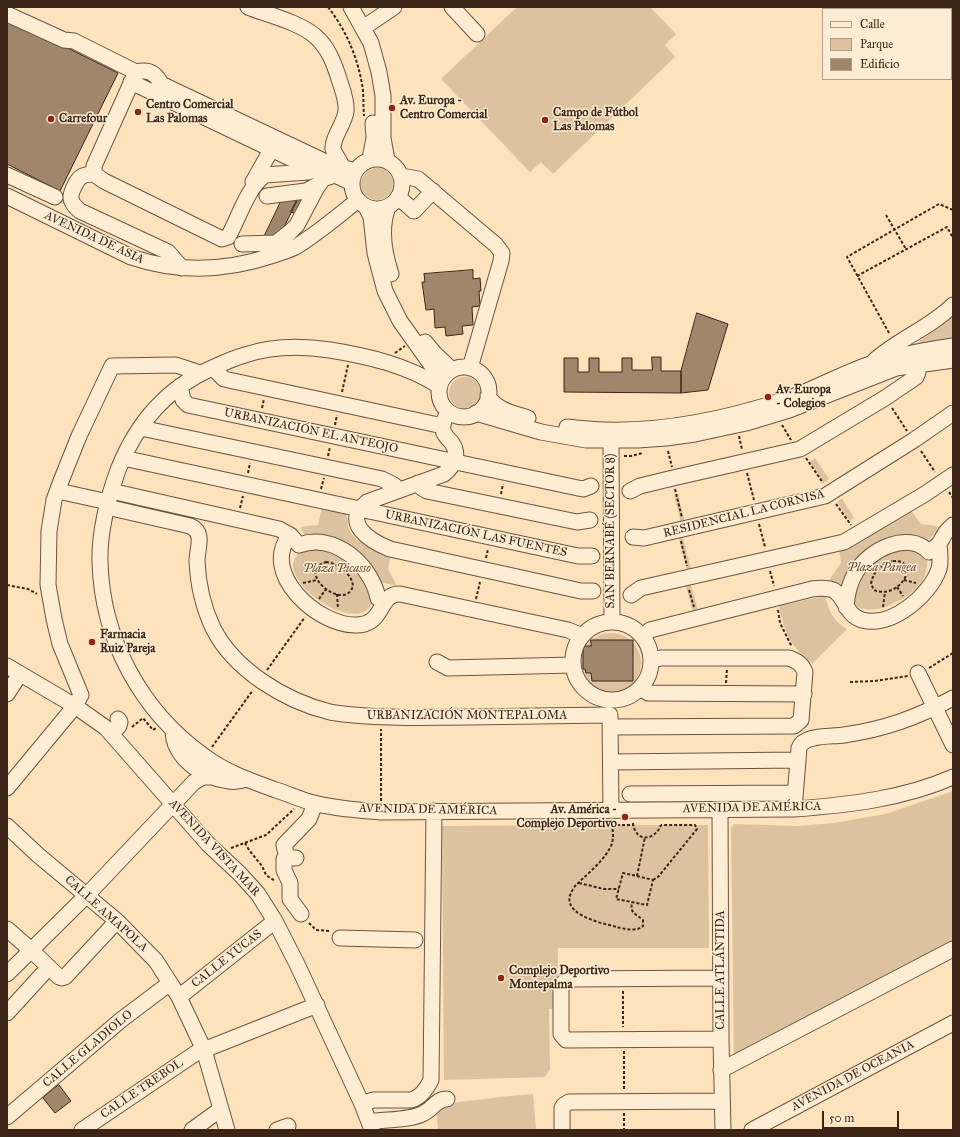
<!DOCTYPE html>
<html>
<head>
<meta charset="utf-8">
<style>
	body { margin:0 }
	#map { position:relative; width:960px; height:1137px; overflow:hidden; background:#fde2bb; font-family:"IM FELL Great Primer",serif }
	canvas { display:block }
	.frame { position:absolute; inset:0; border:8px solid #3c2517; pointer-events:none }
	.legend { position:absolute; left:822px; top:8px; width:130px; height:72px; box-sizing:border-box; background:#feecd3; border:1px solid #b09c88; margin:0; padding:5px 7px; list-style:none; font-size:12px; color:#3c2517 }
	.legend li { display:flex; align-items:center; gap:8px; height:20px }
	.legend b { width:20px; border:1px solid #b09c88 }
	.scale { position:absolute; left:822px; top:1111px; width:77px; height:18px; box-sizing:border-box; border:2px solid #3c2517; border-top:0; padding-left:5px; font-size:12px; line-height:14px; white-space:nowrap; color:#3c2517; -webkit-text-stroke:3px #feecd3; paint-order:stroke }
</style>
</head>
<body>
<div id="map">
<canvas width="960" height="1137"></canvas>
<div class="frame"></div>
<ul class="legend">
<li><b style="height:5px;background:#feecd3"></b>Calle</li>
<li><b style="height:11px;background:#dcc29f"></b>Parque</li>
<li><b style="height:11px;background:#a0876c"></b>Edificio</li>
</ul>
<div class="scale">50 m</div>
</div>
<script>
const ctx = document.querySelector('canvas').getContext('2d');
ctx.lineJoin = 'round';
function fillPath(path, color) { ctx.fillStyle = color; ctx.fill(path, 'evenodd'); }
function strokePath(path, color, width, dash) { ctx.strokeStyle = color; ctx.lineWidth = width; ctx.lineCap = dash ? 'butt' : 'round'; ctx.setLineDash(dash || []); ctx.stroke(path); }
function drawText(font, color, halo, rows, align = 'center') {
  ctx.font = font + ' "IM FELL Great Primer",serif'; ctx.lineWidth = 3; ctx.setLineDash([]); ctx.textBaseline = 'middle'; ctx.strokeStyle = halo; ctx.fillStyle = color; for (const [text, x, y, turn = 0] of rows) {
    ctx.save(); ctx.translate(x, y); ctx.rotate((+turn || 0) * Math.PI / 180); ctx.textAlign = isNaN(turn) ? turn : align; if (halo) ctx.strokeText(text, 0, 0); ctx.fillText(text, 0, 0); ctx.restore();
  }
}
fillPath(new Path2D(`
	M517 7H650L676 34 665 45 675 57 553 174 541 162 530 172 441 79Z
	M361 184a16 16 0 1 1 32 0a16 16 0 1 1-32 0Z
	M953 316V342L910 348Z
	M449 393a16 16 0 1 1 32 0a16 16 0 1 1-32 0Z
	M815 458 829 479 824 483 810 462Z
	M678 494 685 523H681L674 495Z
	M842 498 854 518 850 521 837 502Z
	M322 507 346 513C348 518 347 524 349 529 353 542 378 552 390 558L388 569 397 586 376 581C376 587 376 594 374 599 363 637 295 593 293 567 293 559 297 556 300 550 302 546 303 542 305 538L301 527 318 525Z
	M910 509 921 524 936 526 943 530 931 537 928 540C925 554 931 564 923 579 914 595 882 614 863 609 855 607 851 599 844 594 839 589 832 585 830 579L841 563 839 549Z
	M682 535 691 569 687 570 678 536Z
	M690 582 698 611 693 612 685 583Z
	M825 596C829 611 833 621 847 629L812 664C791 647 784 632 779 606Z
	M581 663a30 30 0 1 1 60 0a30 30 0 1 1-60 0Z
	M953 791V941L734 1057 731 828 734 824 797 826 834 823 886 814Z
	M558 825H708L709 948H558V1009H549L550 1069 545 1077 444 1080 442 826Z
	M533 1094 536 1130H438L436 1105 500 1097Z`), '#dcc29f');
const building = new Path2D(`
	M7 18 118 73 60 191 7 164Z
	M288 187 301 193 277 241 265 235Z
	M299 196 305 199 296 214 291 212Z
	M473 270V279L480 278 481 291H479L480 306 472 307 473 325 462 326 463 334 446 336 445 327 435 328 434 309 426 310 422 282H425L424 274Z
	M697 313 728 324 708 390 681 393V371Z
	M652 357H661V371H681V393L564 392V358H578V372H589V358H599V372H622V358H632V370H652Z
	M591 640H633V681H592L591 673H586L585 669H583V646H591Z
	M59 1085 71 1101 55 1113 43 1098Z`);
fillPath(building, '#a0876c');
strokePath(building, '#3c2517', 1);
const minor = new Path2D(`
	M248 7C268 15 299 22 315 36 328 47 334 63 339 79 342 89 347 100 346 111 345 123 332 138 333 149 334 153 341 163 343 168
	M351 7 371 43 379 72 383 96V138L387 160
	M452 7 477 34
	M7 14 64 40 74 41 136 72
	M363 28 394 7
	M131 82 315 170
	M352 184a25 25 0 1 1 50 0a25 25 0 1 1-50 0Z
	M370 159 374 138 373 123
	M94 174V166L136 72C148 69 156 73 161 84L330 164 355 171
	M7 175 55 197
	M401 176 418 179 496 245 502 253 501 261 470 368
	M253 182 271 150
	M7 196 131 257C178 273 227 271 274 255 282 252 290 250 297 246 318 233 338 216 358 200
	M267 196 306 191 319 184
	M398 197 414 211 433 191
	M366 207 371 217 375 253 385 291 400 321 442 380
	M388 207C380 228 384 253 391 274
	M242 244 276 243 290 232 297 225 316 189 323 179 335 175
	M182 268 168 252 80 211C69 202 69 196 75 185 77 181 78 179 81 177 85 174 90 174 94 174L104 181 222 239 228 237C239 218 247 188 265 175L308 172 315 170 335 175 352 183
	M425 342 435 354 452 370
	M874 361C898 339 930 328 953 305
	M439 392a25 25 0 1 1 50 0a25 25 0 1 1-50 0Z
	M213 368 224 379 443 426
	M180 386 183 400 188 405 578 488 583 489 591 486
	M439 386C407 365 367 356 330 350 303 346 272 346 245 355 234 358 223 363 212 368 167 388 136 424 118 470 108 497 99 533 100 562 102 639 141 711 204 756 225 772 251 781 276 790 289 794 301 800 314 803 336 809 359 810 381 812L794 809C848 805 903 799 953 777
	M488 396C496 410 513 413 528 418
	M449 412C445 417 442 423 443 430 444 436 449 439 452 443 460 455 454 466 444 474L367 502C341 523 370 541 390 549L581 591H593
	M476 413 541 432 586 440H638L666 438 695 434 746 423 789 410 896 368 953 360
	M567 427C640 437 714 423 784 400 813 390 841 374 870 364 897 355 926 350 953 346
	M141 428 382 479 394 485 398 490
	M611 441 612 621
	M123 458 578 556H592
	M418 483 422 488 427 491 577 522 590 520
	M58 491 108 502
	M111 491 279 529 290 535 299 545C334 532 371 564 378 598L385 601
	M630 491 640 486 673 478 800 449 885 398 916 377 918 372V364
	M107 507 190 526C195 528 198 531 199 537 200 545 197 553 197 561 198 584 203 607 213 628 234 670 285 701 330 712 338 714 346 714 354 715 392 719 430 717 468 717 516 716 563 716 610 715
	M290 535C259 573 318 626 356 625 385 625 378 593 400 594L568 630 582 636
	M633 537 644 538 825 496 914 440 953 413
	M631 595 641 588 844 542 925 494 953 475
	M846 607C847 594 849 583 856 572 869 550 908 530 929 552L939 544 946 532 953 525
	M573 661a39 39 0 1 1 78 0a39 39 0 1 1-78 0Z
	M643 636 650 630 812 589C818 588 824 588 830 589 845 592 844 615 862 620 892 628 930 595 939 569 941 561 940 553 939 544
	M437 662 448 668 573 665
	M7 666 75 706 106 728 208 844 240 874 258 894 275 921 297 964 362 1104 372 1130
	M918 673 953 745
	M641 688 648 693 804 694
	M7 694 20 674
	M610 717 611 811
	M610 727 794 726 801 720 805 672C802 664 797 661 789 658H661L652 660
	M173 730C173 758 203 778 229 781 235 782 241 781 247 779
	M111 734 119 726 120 722 118 719
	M611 762 798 760
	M7 788 75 706 81 695 60 644 54 619 48 585 49 531 54 500 61 481 79 436 112 366 176 365 200 373
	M630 794 795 793
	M720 809 721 1039 723 1130
	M794 809 799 748C804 734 831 737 844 735 885 729 916 718 953 698
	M7 826 38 855 117 921 156 961 179 997 204 1050 227 1130
	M286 855 284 859V870L290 883V899L301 914
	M296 858H290L286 854 284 845 309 819 315 804
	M7 929 31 950 59 977 62 978 65 977 117 921
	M340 938 415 940
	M7 974 87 895 194 782 203 777H211
	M179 997 275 921
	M7 1013 49 967
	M721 1039 566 1040 561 1034V989L564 982 570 979 721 978
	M721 1070 953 949
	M362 1104 373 1100H411C420 1098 427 1088 431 1080L434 811
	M7 1117 121 1020 170 983
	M369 1122C385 1119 410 1121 424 1113 434 1108 436 1099 447 1099
	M82 1130 196 1053 317 1005
	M192 1130 221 1109
	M277 1130 288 1126
	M562 1130V1108L564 1105 569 1102 721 1101
	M752 1130 953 1023`);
strokePath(minor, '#6c5440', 17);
strokePath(new Path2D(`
	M328 7C346 30 357 56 362 84 364 94 363 105 364 116
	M886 215 906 249
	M857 276 947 227 953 238
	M889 333 847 257 939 204 953 210
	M395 353 405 346
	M342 392 348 365
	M262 408 264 399
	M892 408 907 431
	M335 425 337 415
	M782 425 791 440
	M739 436 742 450
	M668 451 672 467
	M921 451 935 472
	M328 456 330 447
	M624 456H631L643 453
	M806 458 823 483
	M248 473 250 463
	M747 473 754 500
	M321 489 324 478
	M675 489 682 518
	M949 492 953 498
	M501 494 503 484
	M836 504 851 525
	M240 508 243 496
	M759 524 765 547
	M681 541 687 566
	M486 558 488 549
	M893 561C923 560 899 601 874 590L871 584C873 571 881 565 893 561Z
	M326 562C338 563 352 574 353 586 345 613 294 572 326 562Z
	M770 571 774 586
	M904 580 916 583
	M303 583 317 580
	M7 585 28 589 37 594
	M897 587 903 596
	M689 590 694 607
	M337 594 338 609
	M319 599 326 589
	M476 599 480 582
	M883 607 885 592
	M778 610 780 623 792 647
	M929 668 953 653
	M267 670 305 617
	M850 682 875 681 908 676
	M726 683 727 669
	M132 727 143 718 153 730 156 728
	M212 747 253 690
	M381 801V729
	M593 823V825H612C613 832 614 839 611 846 604 860 591 871 580 881 578 884 575 885 574 888 555 913 600 923 617 927 624 929 637 932 643 926V920C635 913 630 914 632 902
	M633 823C635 842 654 842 661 825
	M612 825H633
	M245 843 249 850 262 866 266 875 275 881
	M231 848 266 835 294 809
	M637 876 653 880 647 905 616 899 623 873 637 876 645 837
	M653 880 658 877 697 829 695 825H661
	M579 883 604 889H619
	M309 923 316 930 330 931
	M623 991V1027
	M624 1051V1091
	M624 1113V1130`), '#3c2517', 2, [3, 2]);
strokePath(minor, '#feecd3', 15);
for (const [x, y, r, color] of [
	[392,108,4,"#8f2418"],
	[138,112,4,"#8f2418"],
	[51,119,4,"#8f2418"],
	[545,120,4,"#8f2418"],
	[768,397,4,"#8f2418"],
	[92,642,4,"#8f2418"],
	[625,817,4,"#8f2418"],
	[501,978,4,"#8f2418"]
]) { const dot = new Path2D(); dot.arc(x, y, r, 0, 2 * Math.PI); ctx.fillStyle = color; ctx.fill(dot); strokePath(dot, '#feecd3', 1.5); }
drawText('bold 12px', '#3c2517', '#feecd3', [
	["Av. Europa -",400,101],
	["Centro Comercial",400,115],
	["Centro Comercial",146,105],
	["Las Palomas",146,119],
	["Campo de Fútbol",553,113],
	["Las Palomas",553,127],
	["Carrefour",59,119],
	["Av. Europa",776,390],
	["- Colegios",776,404],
	["Farmacia",100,635],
	["Ruiz Pareja",100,649],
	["Av. América -",617,810,"right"],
	["Complejo Deportivo",617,824,"right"],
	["Complejo Deportivo",509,971],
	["Montepalma",509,985]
], 'left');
drawText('12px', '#3c2517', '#feecd3', [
	["AVENIDA DE ASIA",94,238,25],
	["URBANIZACIÓN EL ANTEOJO",311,431,12],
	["RESIDENCIAL LA CORNISA",744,514,-14],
	["SAN BERNABÉ (SECTOR 8)",611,531,-90],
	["URBANIZACIÓN LAS FUENTES",476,534,12],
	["URBANIZACIÓN MONTEPALOMA",467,716],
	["AVENIDA DE AMÉRICA",752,808,-1],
	["AVENIDA DE AMÉRICA",428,810,1],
	["AVENIDA VISTA MAR",214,848,47],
	["CALLE AMAPOLA",106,914,42],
	["CALLE YUCAS",227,959,-38],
	["CALLE ATLÁNTIDA",721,970,-90],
	["CALLE GLADIOLO",88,1049,-40],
	["AVENIDA DE OCEANIA",853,1076,-28],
	["CALLE TREBOL",142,1089,-34]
]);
drawText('italic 12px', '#644c39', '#feecd3', [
	["Plaza Pangea",882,568],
	["Plaza Picasso",337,569]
]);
</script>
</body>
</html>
